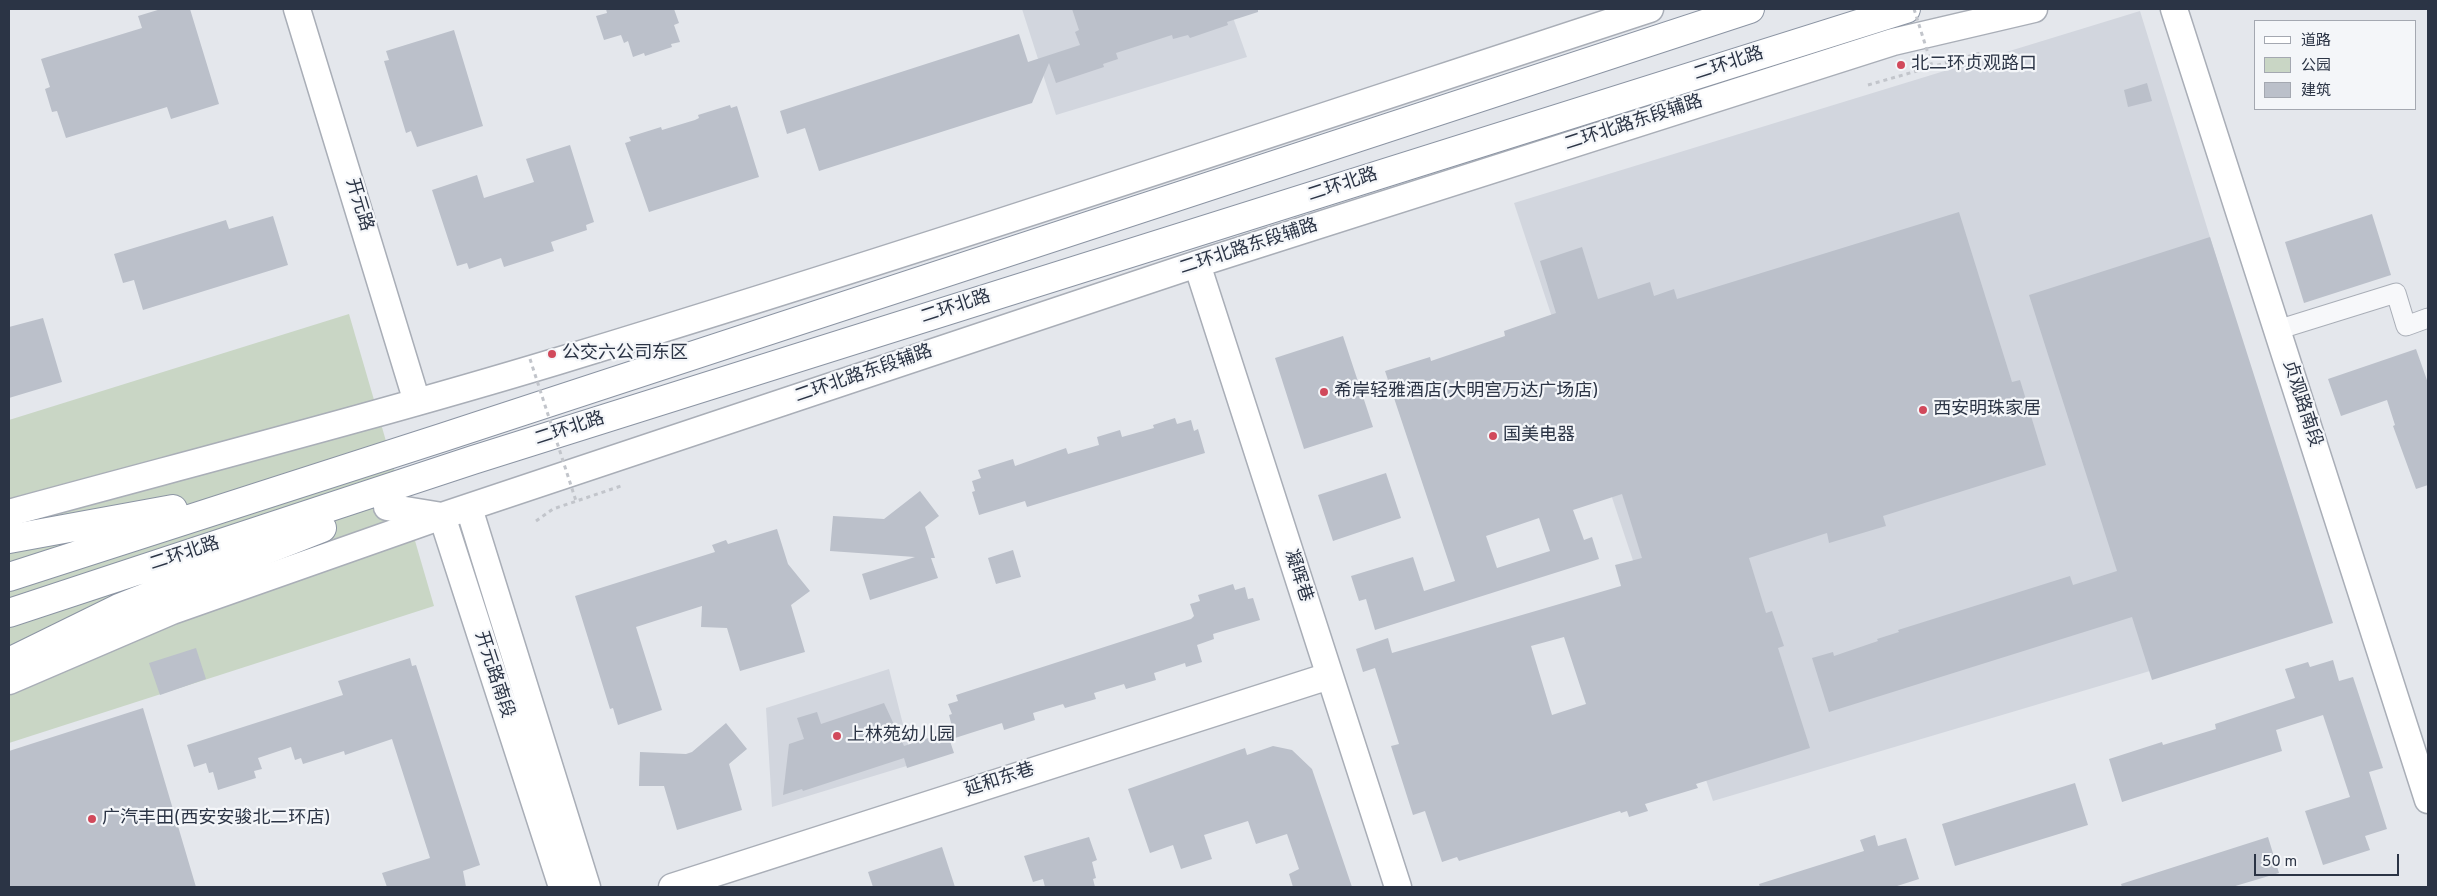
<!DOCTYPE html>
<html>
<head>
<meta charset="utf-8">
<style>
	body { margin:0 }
	#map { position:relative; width:2437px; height:896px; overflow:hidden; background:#e4e7ec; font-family:Overpass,"Noto Sans SC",sans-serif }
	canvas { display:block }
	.frame { position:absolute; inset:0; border:10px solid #2b3445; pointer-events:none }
	.legend { position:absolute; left:2254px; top:20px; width:162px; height:90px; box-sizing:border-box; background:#f4f6f9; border:1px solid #a4a8b1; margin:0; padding:6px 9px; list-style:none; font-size:15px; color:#2b3445 }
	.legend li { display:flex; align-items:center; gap:10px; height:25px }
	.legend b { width:25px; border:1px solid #a4a8b1 }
	.scale { position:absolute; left:2254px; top:854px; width:145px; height:22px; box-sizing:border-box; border:2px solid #2b3445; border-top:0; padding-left:6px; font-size:15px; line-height:18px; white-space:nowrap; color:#2b3445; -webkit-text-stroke:4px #f4f6f9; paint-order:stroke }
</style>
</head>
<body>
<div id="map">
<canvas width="2437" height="896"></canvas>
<div class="frame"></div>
<ul class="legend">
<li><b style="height:6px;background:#fff"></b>道路</li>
<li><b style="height:14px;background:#c9d6c5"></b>公园</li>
<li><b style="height:14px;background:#bbc0ca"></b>建筑</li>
</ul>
<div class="scale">50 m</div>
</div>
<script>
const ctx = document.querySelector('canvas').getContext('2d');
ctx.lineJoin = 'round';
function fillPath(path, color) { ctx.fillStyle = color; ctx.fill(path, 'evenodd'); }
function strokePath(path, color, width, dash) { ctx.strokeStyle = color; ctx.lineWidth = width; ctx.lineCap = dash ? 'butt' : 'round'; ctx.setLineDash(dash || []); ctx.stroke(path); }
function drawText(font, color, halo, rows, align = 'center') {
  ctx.font = font + ' Overpass,"Noto Sans SC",sans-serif'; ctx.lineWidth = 4.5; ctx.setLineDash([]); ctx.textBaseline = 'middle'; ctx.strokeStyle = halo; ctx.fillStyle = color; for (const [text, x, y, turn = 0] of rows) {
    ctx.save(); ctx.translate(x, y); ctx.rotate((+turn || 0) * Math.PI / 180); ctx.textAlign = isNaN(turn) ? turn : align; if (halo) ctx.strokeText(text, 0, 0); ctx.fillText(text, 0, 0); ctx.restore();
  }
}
fillPath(new Path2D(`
	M1022 9H1230L1247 57 1056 115Z
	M2140 11 2328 618 1713 801 1514 203Z
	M889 669 913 764 772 807 766 708Z`), '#d2d6de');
fillPath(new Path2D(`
	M349 314 434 606 9 743V420Z`), '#c9d6c5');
fillPath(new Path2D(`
	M161 9H190L219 104 171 119 167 107 66 138 57 111 52 112 45 89 50 87 41 59 142 28 138 16Z
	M606 9H674L679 23 674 25 680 42 671 44 672 47 645 56 644 53 633 57 628 41 624 43 621 35 604 40 596 16 607 13Z
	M1072 9H1258V12L1227 22 1228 25 1190 38 1188 35 1173 39 1172 35 1116 53 1118 59 1103 64 1104 67 1056 83 1049 63 1032 103 819 171 805 128 787 134 780 111 1019 34 1028 62 1080 45 1075 32 1079 30Z
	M454 30 483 126 417 147 411 131 406 133 398 107 384 61 389 60 386 51Z
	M2147 83 2152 101 2128 107 2124 90Z
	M730 105 731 108 737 106 759 177 649 212 625 143 631 141 629 137 661 127 662 130 695 120 699 118 698 115Z
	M570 145 594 222 586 225 587 230 551 242 554 251 504 267 501 258 469 269 467 263 457 266 432 190 477 175 484 198 534 182 526 159Z
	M1959 212 2012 382 2020 380 2046 465 1883 516 1886 526 1829 543 1827 533 1749 558 1766 613 1772 611 1784 646 1778 648 1810 748 1696 784 1698 788 1645 804 1648 811 1629 817 1627 811 1621 813 1620 811 1459 861 1457 857 1442 862 1425 811 1413 815 1391 746 1399 744 1375 668 1363 672 1356 649 1388 638 1392 653 1621 586 1615 565 1642 558 1622 494 1573 510 1584 540 1592 537 1599 559 1375 630 1366 599 1359 601 1351 576 1413 557 1424 591 1455 581 1385 371 1430 357 1431 361 1505 336 1504 331 1556 313 1540 261 1582 247 1598 299 1650 282 1654 296 1674 289 1677 299ZM1539 518 1550 551 1497 568 1486 536ZM1564 637 1586 704 1552 715 1531 646Z
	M2372 214 2391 275 2304 303 2285 242Z
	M273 216 288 265 143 310 134 280 123 283 114 254 226 220 229 229Z
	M2210 237 2333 623 2152 680 2132 617 1829 712 1812 658 1833 652 1834 656 1878 641 1877 639 1899 632 1898 630 2070 576 2073 585 2117 571 2029 295Z
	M43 318 62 382 9 398V327Z
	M1343 336 1373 427 1304 449 1275 358Z
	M2416 349 2428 383V485L2416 489 2393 426 2395 425 2387 400 2341 416 2328 379Z
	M1175 418 1177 424 1191 420 1194 431 1198 429 1205 453 1027 507 1025 501 979 515 972 492 975 491 972 481 981 478 978 470 1013 459 1015 466 1066 448 1068 454 1099 445 1097 437 1120 430 1122 437 1154 428 1153 425Z
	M1386 473 1401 518 1333 541 1318 495Z
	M920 491 939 516 925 527 935 558H931L938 578 870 600 862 574 915 557 830 551 833 516 884 519Z
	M777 529 788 564 810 591 791 605 805 652 740 671 727 628 701 627 702 606 636 627 662 710 618 725 613 708 610 709 575 596 715 552 712 545 726 540 728 544Z
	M1013 550 1021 577 996 584 988 558Z
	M1233 584 1235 590 1245 587 1248 599 1253 598 1260 620 1213 634 1214 639 1197 645 1202 662 1186 667 1185 663 1154 673 1156 680 1126 689 1124 684 1094 693 1096 699 1065 708 1063 704 1033 713 1035 720 1004 730 1002 723 955 738 949 715 952 714 948 704 958 701 956 695 1191 619 1194 616 1190 604 1200 601 1198 595Z
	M196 648 206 679 160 695 149 663Z
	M410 658 412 666 416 665 480 865 463 871 466 887H387L382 873 430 858 392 739 345 755 344 751 303 764 301 758 295 760 291 747 258 758 262 769 254 771 256 778 218 790 213 772 209 773 206 763 194 767 187 745 343 695 338 681Z
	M2333 660 2339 681 2353 677 2383 768 2369 772 2387 829 2365 836 2370 850 2323 865 2305 811 2350 797 2323 715 2276 730 2282 751 2122 802 2109 759 2162 742 2163 745 2216 729 2215 724 2295 698 2285 669 2308 662 2310 667Z
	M884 703 904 746 947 732 954 753 907 768 904 758 803 791 802 789 783 795 789 744 804 739 797 718 817 712 821 724Z
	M143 708 196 887H9V751Z
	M726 723 747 749 729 764 742 810 677 830 664 786H639L640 752 686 754 692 752Z
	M1273 746 1292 750 1312 769 1352 887H1293L1289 874 1299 869 1287 834 1256 844 1248 821 1204 835 1212 859 1181 869 1173 845 1150 853 1128 789 1245 748 1247 755Z
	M2075 783 2088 825 1955 866 1942 824Z
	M1875 835 1878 846 1906 838 1919 879 1894 887H1760L1759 884 1864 851 1860 840Z
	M1089 837 1097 860 1092 862 1096 878 1093 879 1095 887H1045L1043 879 1033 882 1024 856Z
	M2268 837 2279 873 2232 887H2122L2121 884Z
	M942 847 955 887H873L868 872Z`), '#bbc0ca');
const street = new Path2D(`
	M2277 330 2396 293 2406 326 2428 318`);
const secondary = new Path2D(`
	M297 9 417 402
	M2174 9 2428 800
	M1197 264 1398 887
	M387 507 442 516 562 887
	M469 508 587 887
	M9 513C192 463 376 416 558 361 924 250 1287 128 1650 9
	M9 681 172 611 442 516 1197 264 1893 42 2034 9
	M672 887 1329 676`);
const highway = new Path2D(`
	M9 539 173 509
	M9 577 441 438 1750 9
	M9 613 473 460 1906 9
	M9 662 119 608 322 528`);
strokePath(street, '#a9aeb7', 21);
strokePath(secondary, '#a9aeb7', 29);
strokePath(highway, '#8b94a3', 30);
strokePath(new Path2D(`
	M1868 85 1980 53
	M536 521 553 509 624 485`), '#c2c5cb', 3, [4, 4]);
strokePath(street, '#f7f8fa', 19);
strokePath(secondary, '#fff', 26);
strokePath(highway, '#fff', 28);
strokePath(new Path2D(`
	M1914 9 1932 66
	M530 359 576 501`), '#c2c5cb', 3, [4, 4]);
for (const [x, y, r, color] of [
	[1901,65,5,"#d1495b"],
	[552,354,5,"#d1495b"],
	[1324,392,5,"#d1495b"],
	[1923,410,5,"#d1495b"],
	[1493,436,5,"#d1495b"],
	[837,736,5,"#d1495b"],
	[92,819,5,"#d1495b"]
]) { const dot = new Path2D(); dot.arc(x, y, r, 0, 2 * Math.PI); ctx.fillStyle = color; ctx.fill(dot); strokePath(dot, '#f4f6f9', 2); }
drawText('18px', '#2b3445', '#f4f6f9', [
	["二环北路",1729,65,-18],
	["二环北路东段辅路",1634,124,-18],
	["二环北路",1343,186,-18],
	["开元路",358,205,73],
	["二环北路东段辅路",1249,248,-18],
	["二环北路",956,308,-18],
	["二环北路东段辅路",864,375,-19],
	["贞观路南段",2301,404,72],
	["二环北路",570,430,-18],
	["二环北路",185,555,-18],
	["凝晖巷",1297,576,72],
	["开元路南段",493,675,72],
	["延和东巷",1000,781,-18]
]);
drawText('18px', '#2b3445', '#f4f6f9', [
	["北二环贞观路口",1911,65],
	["公交六公司东区",562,354],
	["希岸轻雅酒店(大明宫万达广场店)",1334,392],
	["西安明珠家居",1933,410],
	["国美电器",1503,436],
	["上林苑幼儿园",847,736],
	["广汽丰田(西安安骏北二环店)",102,819]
], 'left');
</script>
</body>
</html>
